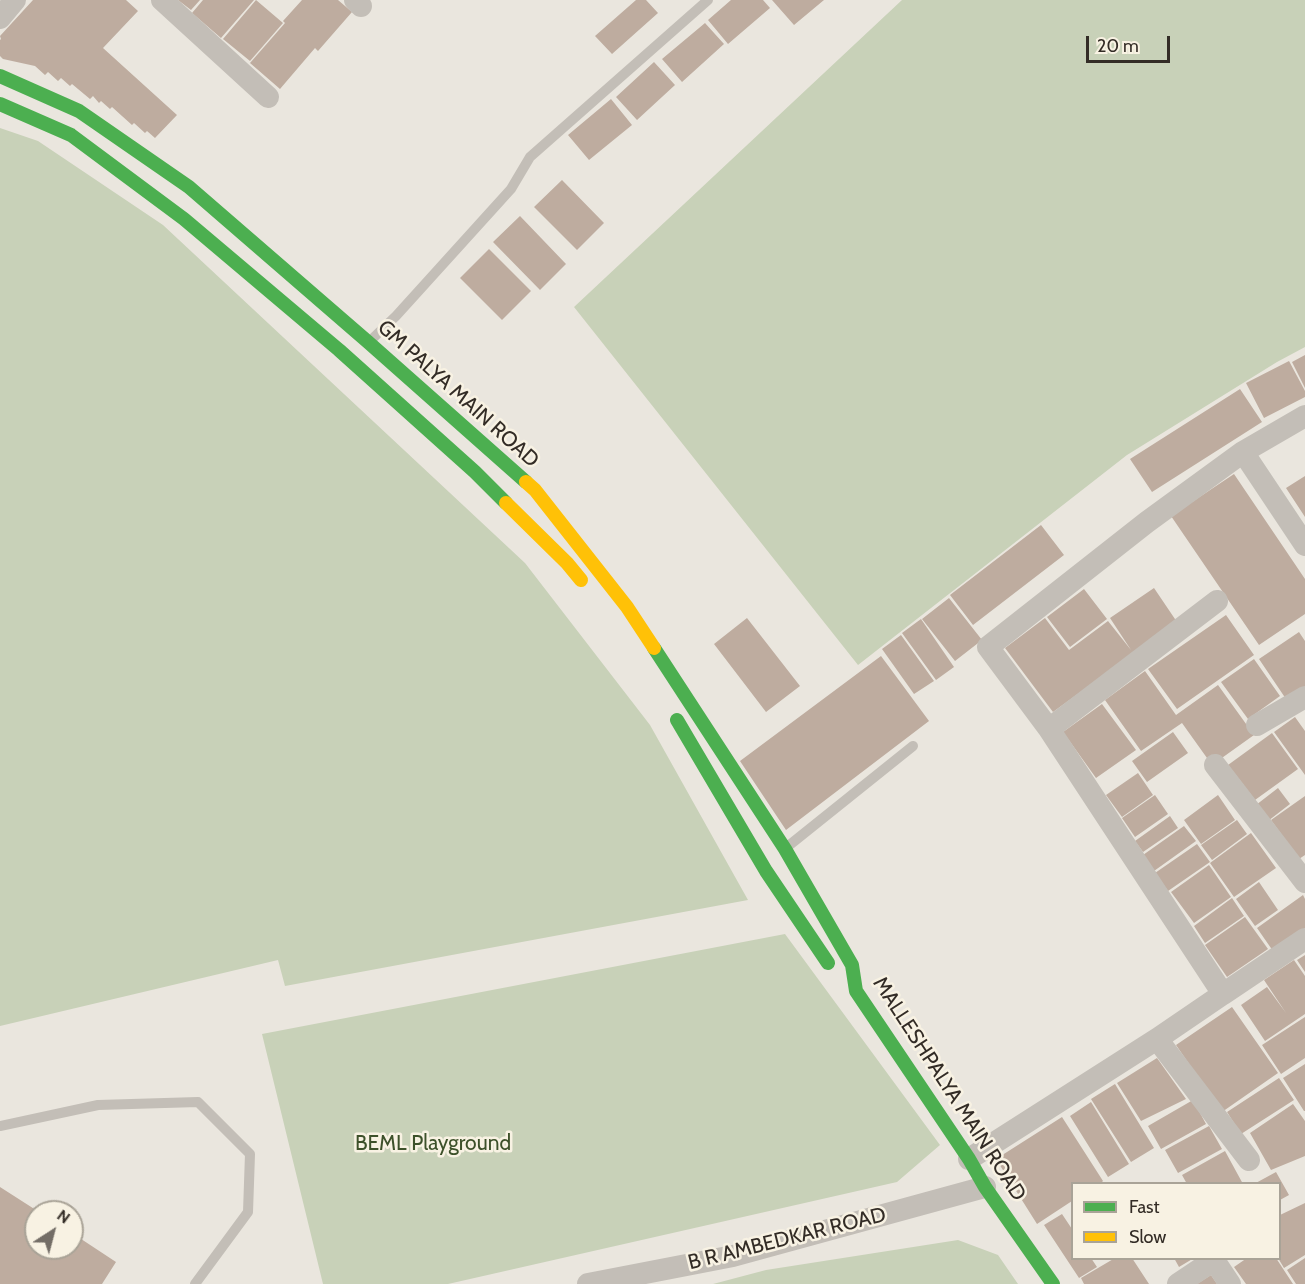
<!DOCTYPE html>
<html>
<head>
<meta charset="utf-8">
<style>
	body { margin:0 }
	#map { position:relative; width:1305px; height:1284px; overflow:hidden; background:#eae6de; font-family:Cabin,sans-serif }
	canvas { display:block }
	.legend { position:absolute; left:1071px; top:1182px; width:210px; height:78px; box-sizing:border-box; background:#f8f2e3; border:2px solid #a9a397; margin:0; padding:8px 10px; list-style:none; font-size:18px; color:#332c26 }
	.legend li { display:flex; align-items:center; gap:12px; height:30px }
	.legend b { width:30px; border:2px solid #a9a397 }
	.north { position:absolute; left:24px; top:1200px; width:60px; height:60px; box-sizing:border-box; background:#f8f2e3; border:2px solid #a9a397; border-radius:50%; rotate:36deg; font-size:16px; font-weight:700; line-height:24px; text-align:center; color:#332c26 }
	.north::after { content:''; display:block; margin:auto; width:21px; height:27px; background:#736d66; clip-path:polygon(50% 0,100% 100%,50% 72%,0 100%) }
	.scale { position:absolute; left:1086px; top:36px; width:84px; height:27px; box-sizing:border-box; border:3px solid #332c26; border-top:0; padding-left:8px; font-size:18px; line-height:21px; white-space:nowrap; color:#332c26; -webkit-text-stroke:4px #f8f2e3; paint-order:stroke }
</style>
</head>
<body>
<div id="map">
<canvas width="1305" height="1284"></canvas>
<ul class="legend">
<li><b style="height:8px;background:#4caf50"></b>Fast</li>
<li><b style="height:8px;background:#ffc107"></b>Slow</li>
</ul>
<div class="north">N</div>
<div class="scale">20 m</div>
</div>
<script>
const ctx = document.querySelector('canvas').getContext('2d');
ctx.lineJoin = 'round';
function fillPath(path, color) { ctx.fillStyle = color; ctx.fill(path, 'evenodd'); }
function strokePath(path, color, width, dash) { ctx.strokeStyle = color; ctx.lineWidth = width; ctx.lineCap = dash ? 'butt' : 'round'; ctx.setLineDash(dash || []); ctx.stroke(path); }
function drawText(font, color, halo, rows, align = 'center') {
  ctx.font = font + ' Cabin,sans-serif'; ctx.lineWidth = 5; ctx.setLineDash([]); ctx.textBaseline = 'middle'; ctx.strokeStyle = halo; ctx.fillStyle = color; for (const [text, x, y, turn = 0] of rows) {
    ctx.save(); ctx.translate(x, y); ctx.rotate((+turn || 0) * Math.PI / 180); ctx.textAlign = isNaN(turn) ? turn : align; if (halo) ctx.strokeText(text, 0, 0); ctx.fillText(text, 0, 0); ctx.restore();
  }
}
fillPath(new Path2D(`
	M902 0H1305V347L1277 362 1127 455 858 665 574 307Z
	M0 128 38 141 163 225 525 563 650 725 748 900 285 986 278 960 0 1026Z
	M785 934 940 1145 897 1182 448 1284H323L262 1034Z
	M958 1240 998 1255 1018 1284H713L766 1270Z`), '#c8d1b8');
fillPath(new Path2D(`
	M33 0H126L138 11 103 48 177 115 155 138 147 131 145 133 134 123 132 125 112 107 110 109 101 101 99 103 93 96 90 99 72 84 70 86 61 78 58 81 48 72 45 75 35 66 3 59 0 56V40L1 39 0 36Z
	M178 0H200L191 10Z
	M203 0H254L221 38 192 13Z
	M256 0 283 23 250 61 223 39Z
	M302 0H338L352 12 318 51 315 48 280 89 250 63 285 23 283 21Z
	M636 0H646L658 13 612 54 595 36Z
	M731 0H763L770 8 728 44 708 20Z
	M772 0H824L794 25Z
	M705 23 724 44 682 82 662 59Z
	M654 62 675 85 637 120 616 97Z
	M611 99 632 125 589 160 568 135Z
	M562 180 604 223 577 250 534 207Z
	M520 216 566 264 540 290 493 242Z
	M489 249 531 291 502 320 460 278Z
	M1305 355V388L1292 362Z
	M1289 361 1305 391V397L1264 418 1246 383Z
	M1240 389 1262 422 1152 492 1130 459Z
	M1234 474 1305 579V614L1259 645 1171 516Z
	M1305 476V517L1286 488Z
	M1041 525 1064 555 973 625 950 595Z
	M1154 588 1177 622 1053 712 1005 648 1045 618 1069 650 1108 621 1131 650 1110 618Z
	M1084 589 1107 619 1070 647 1047 617Z
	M949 598 982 640 955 661 922 619Z
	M1226 615 1254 655 1177 709 1148 669Z
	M747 618 800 686 766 712 714 644Z
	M921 619 954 667 936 680 902 633Z
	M1299 632 1305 641V687L1286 699 1259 659Z
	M901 635 934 681 914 694 882 649Z
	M881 656 929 721 786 830 740 761Z
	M1254 659 1280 696 1248 719 1221 682Z
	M1145 671 1176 715 1218 685 1254 735 1212 765 1182 723 1141 751 1105 700Z
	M1102 704 1136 750 1096 778 1063 732Z
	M1295 717 1305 731V775L1274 732Z
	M1173 732 1188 753 1147 782 1132 761Z
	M1272 733 1298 769 1255 800 1228 765Z
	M1138 773 1153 795 1122 817 1106 795Z
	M1278 788 1290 804 1268 821 1256 805Z
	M1155 795 1168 814 1135 837 1122 818Z
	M1218 795 1235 820 1201 844 1184 820Z
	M1305 796V855L1299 859 1271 820Z
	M1170 816 1178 828 1143 852 1135 841Z
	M1237 820 1247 834 1212 860 1201 845Z
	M1184 826 1196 841 1154 871 1143 855Z
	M1251 833 1276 868 1234 897 1210 863Z
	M1197 844 1210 862 1168 891 1155 873Z
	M1209 865 1231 897 1194 923 1171 892Z
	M1259 882 1278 910 1255 926 1236 899Z
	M1303 895 1305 899V928L1273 951 1257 928Z
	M1232 898 1244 916 1205 943 1194 926Z
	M1245 917 1268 949 1227 977 1205 945Z
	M1305 955V972L1297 960Z
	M1294 960 1305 976V1014L1265 1041 1241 1005 1267 987 1286 1013 1264 980Z
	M1232 1007 1278 1073 1222 1112 1176 1045Z
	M1305 1017V1058L1281 1074 1262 1045Z
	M1157 1058 1186 1099 1141 1121 1117 1083Z
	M1305 1064V1111H1304L1283 1078Z
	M1279 1078 1294 1100 1241 1134 1227 1112Z
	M1115 1084 1154 1148 1131 1162 1091 1099Z
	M1193 1100 1206 1124 1161 1149 1148 1126Z
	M1091 1102 1129 1164 1108 1177 1070 1116Z
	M1293 1104 1305 1121V1156L1271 1170 1250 1133Z
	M1062 1117 1103 1181 1100 1184H1072V1201L1037 1224 996 1159Z
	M1209 1126 1222 1149 1178 1173 1165 1150Z
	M1225 1151 1243 1184H1187L1182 1175Z
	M1276 1172 1289 1195 1280 1200V1184H1254Z
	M0 1187 39 1212H36V1248H72V1233L116 1262 102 1284H0Z
	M1305 1203V1255L1284 1268 1278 1258H1280V1215Z
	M1062 1214 1072 1229V1258H1091L1097 1267 1079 1278 1044 1225Z
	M1115 1258H1132L1149 1284H1084L1081 1278Z
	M1174 1258H1194L1179 1267Z
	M1247 1258H1276L1293 1284H1246L1234 1267Z
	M1305 1258V1284H1296L1287 1270Z
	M1211 1275 1217 1284H1197Z`), '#beac9f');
strokePath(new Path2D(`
	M370 341 396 316 511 189 530 157 708 0
	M787 847 913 746
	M0 1126 98 1105 198 1102 250 1154 248 1212 195 1284`), '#c3beb7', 10);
strokePath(new Path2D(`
	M162 0 268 97
	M355 0 361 6
	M0 18 15 0
	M1243 452 1305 545
	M1257 725 1305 697
	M1049 729 1217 601
	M1215 765 1305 882
	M1223 994 1305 939
	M1157 1039 1249 1160
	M969 1159 1157 1039 1223 994 1049 729 988 647 1147 522 1243 452 1305 416
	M588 1284 733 1256 985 1187
	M1178 1284 1214 1260 1230 1284`), '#c3beb7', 22);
strokePath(new Path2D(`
	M0 76 79 111 189 187 368 342 526 482
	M0 104 71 135 184 219 339 350 475 472 506 503
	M654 648 785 849 852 965 856 991 969 1159 985 1187 1053 1284
	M677 720 766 871 828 963`), '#4caf50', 14);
strokePath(new Path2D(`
	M526 482 535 490 627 607 654 648
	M506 503 567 563 581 580`), '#ffc107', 14);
drawText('21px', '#332c26', '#f8f2e3', [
	["GM PALYA MAIN ROAD",458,394,42],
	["MALLESHPALYA MAIN ROAD",949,1089,57],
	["B R AMBEDKAR ROAD",787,1239,-14]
]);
drawText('21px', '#3d512a', '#f8f2e3', [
	["BEML Playground",433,1144]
]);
</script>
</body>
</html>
